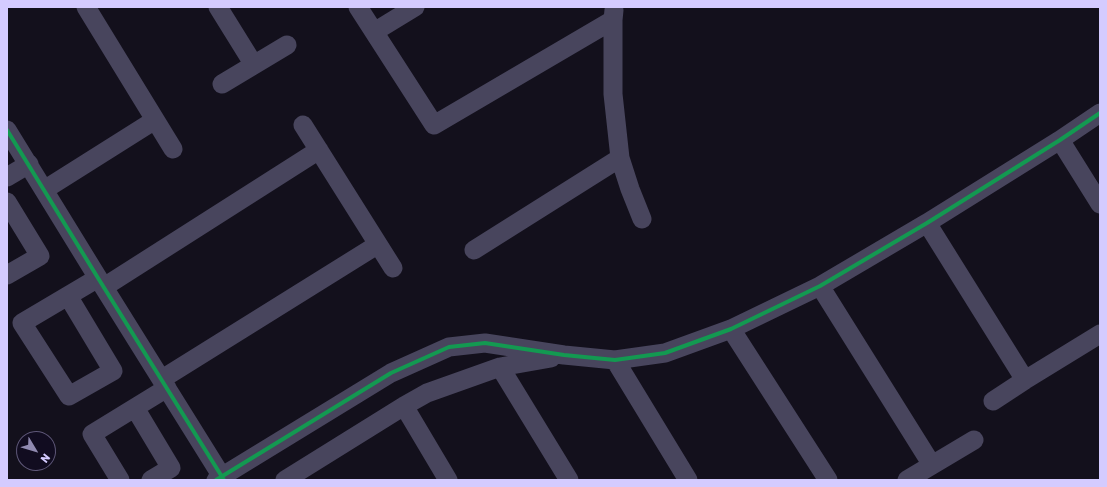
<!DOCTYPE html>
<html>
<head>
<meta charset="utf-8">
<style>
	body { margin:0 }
	#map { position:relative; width:1107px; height:487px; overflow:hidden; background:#13101c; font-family:Rubik,sans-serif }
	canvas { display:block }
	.frame { position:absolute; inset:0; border:8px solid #d4cbff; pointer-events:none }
	.north { position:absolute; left:16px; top:431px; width:40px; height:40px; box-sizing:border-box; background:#110c20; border:1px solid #5f5879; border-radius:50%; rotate:128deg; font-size:11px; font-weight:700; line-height:16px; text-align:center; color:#d4cbff }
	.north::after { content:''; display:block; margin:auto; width:14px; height:18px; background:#908ab0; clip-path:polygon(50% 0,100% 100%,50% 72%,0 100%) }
</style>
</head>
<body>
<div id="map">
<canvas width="1107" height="487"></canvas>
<div class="frame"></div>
<div class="north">N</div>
</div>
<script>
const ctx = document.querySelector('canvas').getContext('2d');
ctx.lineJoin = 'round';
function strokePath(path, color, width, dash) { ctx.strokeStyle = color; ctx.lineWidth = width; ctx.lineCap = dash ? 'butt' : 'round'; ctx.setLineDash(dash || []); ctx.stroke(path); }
strokePath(new Path2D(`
	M86 7 173 149
	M218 7 254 65
	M358 7 434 125 613 20
	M614 10 613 20V94L620 158 630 189 642 219
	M374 32 415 7
	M222 84 287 45
	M303 125 393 268
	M7 130 98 278 224 480
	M1060 140 1100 204
	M7 177 29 164
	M44 190 155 120
	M7 202 40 256 7 275
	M927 223 1025 380
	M474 250 620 158
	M820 286 932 465
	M104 287 319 150
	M68 296 113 371 69 396 22 323 98 278
	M731 329 828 480
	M615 360 688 480
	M500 367 569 480
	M162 379 377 245
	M993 401 1025 380 1100 334
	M404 406 448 480
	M135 408 171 468 151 480
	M120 480 92 434 167 388
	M216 480 391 373 449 347 485 343 564 355 615 360 665 353 731 329 820 286 927 223 1060 140 1100 113
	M285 480 404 406 427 393 500 367 551 358
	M907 480 974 440`), '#48455d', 19);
strokePath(new Path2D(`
	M7 130 98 278 224 480
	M216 480 391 373 449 347 485 343 564 355 615 360 665 353 731 329 820 286 927 223 1060 140 1100 113`), '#139951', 4);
</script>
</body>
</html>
